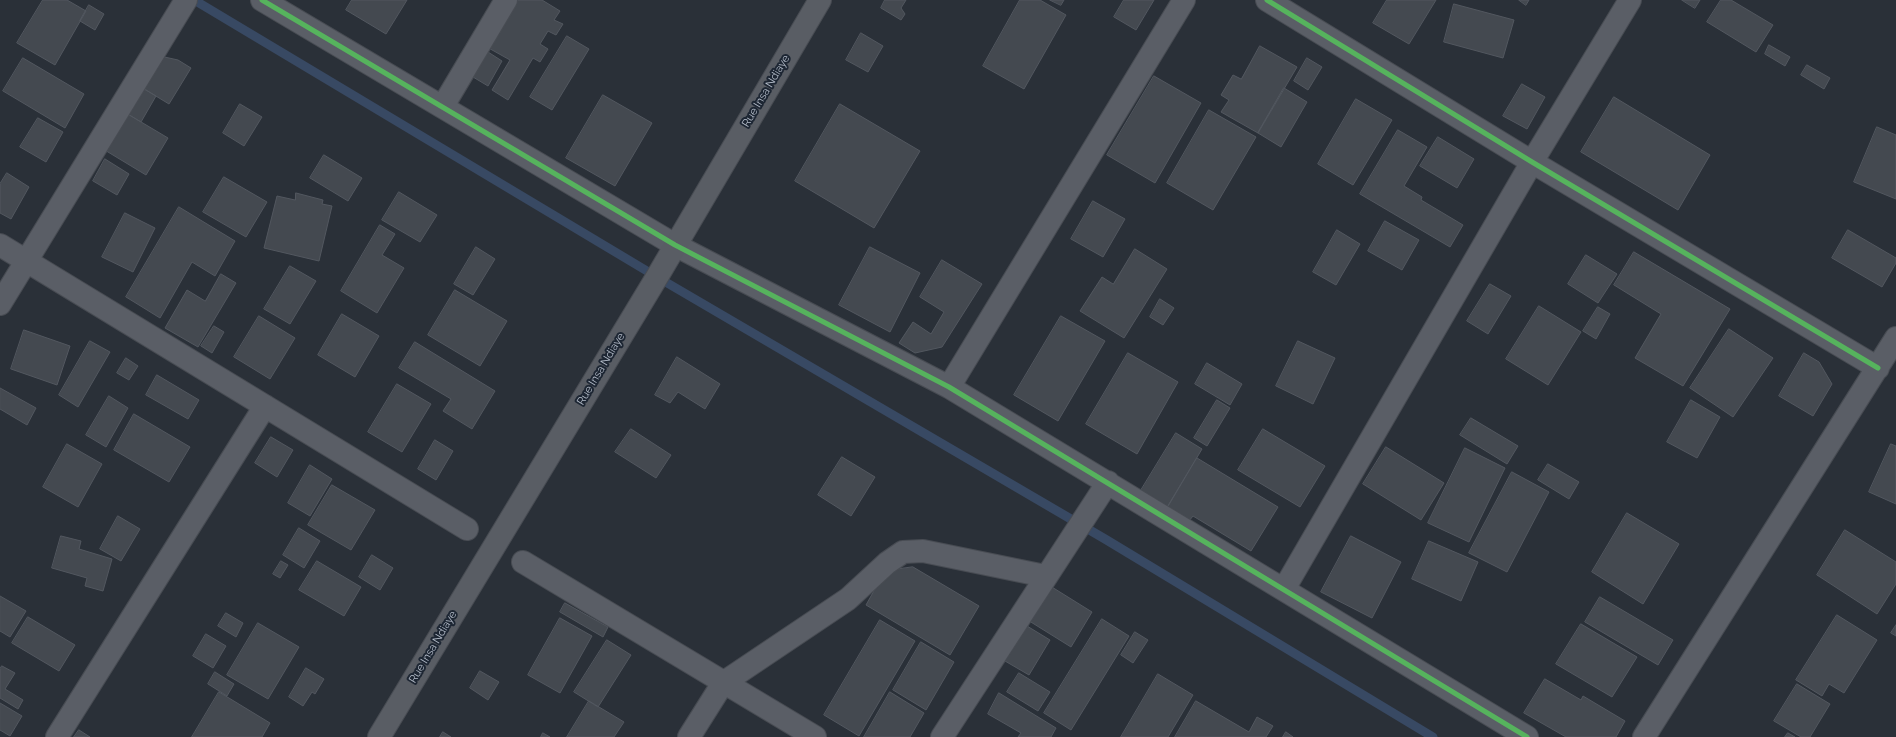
<!DOCTYPE html>
<html>
<head>
<meta charset="utf-8">
<style>
	body { margin:0 }
	canvas { display:block; background:#2a3038 }
</style>
</head>
<body>
<canvas width="1896" height="737"></canvas>
<script>
const ctx = document.querySelector('canvas').getContext('2d');
ctx.lineJoin = 'round';
function strokePath(path, color, width, dash) { ctx.strokeStyle = color; ctx.lineWidth = width; ctx.lineCap = dash ? 'butt' : 'round'; ctx.setLineDash(dash || []); ctx.stroke(path); }
function fillPath(path, color) { ctx.fillStyle = color; ctx.fill(path, 'evenodd'); }
function drawText(font, color, halo, rows, align = 'center') {
  ctx.font = font + ' Raleway,sans-serif'; ctx.lineWidth = 4; ctx.setLineDash([]); ctx.textBaseline = 'middle'; ctx.strokeStyle = halo; ctx.fillStyle = color; for (const [text, x, y, turn = 0] of rows) {
    ctx.save(); ctx.translate(x, y); ctx.rotate((+turn || 0) * Math.PI / 180); ctx.textAlign = isNaN(turn) ? turn : align; if (halo) ctx.strokeText(text, 0, 0); ctx.fillText(text, 0, 0); ctx.restore();
  }
}
strokePath(new Path2D(`
	M194 0 657 277 1105 539 1433 737`), '#384963', 9);
const building = new Path2D(`
	M43 0H67L86 11 55 65 17 43Z
	M352 0H407L386 34 346 10Z
	M513 0H542L560 11 554 20 563 24 556 35 548 31 540 44 548 49 540 62 533 58 508 100 492 90 510 60 485 46Z
	M885 0H906L901 8 905 14 901 20 881 8Z
	M1020 0H1040L1066 15 1024 89 983 66Z
	M1050 0H1064L1061 5Z
	M1124 0H1154L1136 30 1114 17Z
	M1387 0H1436L1409 44 1373 23Z
	M1519 0H1529L1526 5Z
	M1682 0H1700L1695 8Z
	M1721 0H1731L1773 25 1756 52 1707 22Z
	M1454 4 1514 20 1503 58 1444 42Z
	M89 5 104 14 95 30 80 21Z
	M861 33 883 46 868 72 846 60Z
	M567 36 589 49 552 110 530 97Z
	M1769 45 1790 57 1785 66 1765 54Z
	M1260 46 1297 67 1258 133 1221 112 1229 100 1221 95 1233 75 1241 79Z
	M488 52 502 61 488 86 473 77Z
	M160 56 178 60 191 68 169 104 141 87Z
	M23 58 84 94 65 128 3 91Z
	M1307 58 1322 67 1308 90 1294 81Z
	M1807 65 1830 78 1824 89 1801 75Z
	M1154 76 1201 103 1155 183 1107 155Z
	M1522 84 1545 97 1527 129 1503 116Z
	M141 87 156 96 141 122 126 113Z
	M1284 88 1307 102 1281 147 1258 133Z
	M603 95 652 123 615 186 566 158Z
	M1614 97 1710 155 1678 210 1581 152Z
	M1356 99 1392 120 1353 185 1318 164Z
	M240 104 262 117 244 146 223 133Z
	M840 104 920 151 874 228 795 181Z
	M1209 110 1256 137 1213 210 1167 183Z
	M126 113 168 138 146 175 103 149Z
	M38 118 63 132 46 162 20 147Z
	M1877 127 1896 135V199L1854 182Z
	M1398 130 1427 147 1404 186 1422 197 1421 200 1463 225 1450 247 1360 194Z
	M1438 137 1474 159 1457 188 1420 166Z
	M324 155 362 178 348 201 310 178Z
	M105 159 129 174 117 195 93 181Z
	M7 173 29 187 11 219 0 213V184Z
	M224 177 267 202 246 237 203 212Z
	M399 192 437 215 420 242 382 220Z
	M296 193 323 200 322 204 332 206 319 261 264 248 277 196 295 200Z
	M1093 201 1125 219 1103 257 1071 239Z
	M179 207 235 241 215 276 192 262 160 318 126 297Z
	M125 213 155 228 133 272 102 257Z
	M1385 221 1419 240 1402 270 1368 251Z
	M380 225 395 234 382 255 404 268 377 313 341 291Z
	M1337 230 1360 244 1336 285 1313 272Z
	M1848 230 1896 258V263L1882 287 1832 258Z
	M476 247 495 259 473 295 454 284Z
	M870 247 920 273 890 332 839 305Z
	M1135 249 1167 269 1124 338 1080 311 1102 277 1113 284Z
	M1634 252 1730 309 1683 386 1635 358 1661 314 1614 285Z
	M1586 255 1617 274 1598 303 1568 284Z
	M942 260 982 284 942 347 915 353 899 343 913 322 931 334 944 312 920 297Z
	M290 266 316 281 290 324 264 309Z
	M221 274 236 283 198 347 165 328 187 290 205 301Z
	M1490 284 1511 296 1488 334 1467 321Z
	M455 290 507 321 480 366 428 335Z
	M1160 299 1174 308 1163 325 1150 317Z
	M1539 306 1581 332 1548 385 1506 359Z
	M1598 307 1610 314 1596 339 1583 331Z
	M342 314 379 336 355 377 318 355Z
	M259 316 295 338 270 379 234 357Z
	M1061 316 1105 341 1058 421 1014 395Z
	M214 326 224 332 212 353 201 346Z
	M1729 329 1773 358 1733 417 1690 388Z
	M24 330 70 346 57 385 11 369Z
	M90 341 110 352 78 407 59 395Z
	M1298 341 1335 358 1313 404 1276 386Z
	M415 342 495 391 472 429 443 411 451 399 399 368Z
	M1128 353 1178 382 1137 454 1086 424Z
	M1804 353 1819 362 1832 384 1813 416 1779 396Z
	M677 357 720 384 705 409 678 392 670 403 655 395Z
	M126 358 138 366 129 380 117 373Z
	M1207 363 1242 384 1230 405 1195 384Z
	M157 375 199 400 188 419 146 395Z
	M397 384 431 404 402 452 368 432Z
	M0 388 36 408 27 425 0 409Z
	M109 396 128 408 106 447 86 435Z
	M1217 400 1230 408 1207 446 1194 438Z
	M1691 400 1720 417 1697 458 1667 442Z
	M134 414 190 447 169 482 114 450Z
	M1471 418 1518 446 1507 464 1460 435Z
	M631 429 671 455 656 478 615 452Z
	M1263 429 1325 466 1300 507 1238 470Z
	M1176 433 1202 449 1167 508 1140 492Z
	M271 437 293 450 277 477 255 463Z
	M435 440 453 451 436 480 418 469Z
	M67 444 102 464 78 507 43 487Z
	M1891 444 1896 446V504L1869 492Z
	M1386 447 1444 483 1421 520 1363 484Z
	M1465 448 1505 468 1469 542 1428 523Z
	M842 457 875 477 851 516 818 495Z
	M1197 458 1278 507 1251 551 1193 516 1189 521 1167 508Z
	M1548 464 1579 482 1569 499 1538 480Z
	M310 465 332 479 310 516 288 503Z
	M1512 472 1549 492 1507 572 1469 553Z
	M332 485 375 510 351 550 308 525Z
	M1627 513 1679 544 1643 604 1592 572Z
	M118 516 140 529 121 561 100 549Z
	M299 528 320 541 304 568 283 555Z
	M1845 530 1896 562V584L1877 614 1817 575Z
	M61 536 81 541 79 549 112 559 103 591 85 586 87 578 52 568Z
	M1351 536 1401 562 1372 618 1321 592Z
	M1429 541 1478 562 1461 601 1412 579Z
	M372 555 393 568 380 590 359 577Z
	M281 561 288 565 280 578 273 574Z
	M317 561 361 587 344 616 299 590Z
	M913 567 979 606 950 655 866 605 885 571Z
	M1047 584 1092 612 1071 647 1026 619Z
	M0 596 26 611 10 637 0 631Z
	M1600 597 1673 640 1658 665 1585 622Z
	M565 603 608 627 603 637 560 612Z
	M226 613 243 623 236 637 218 626Z
	M1837 615 1877 640 1844 693 1829 684 1822 696 1796 680Z
	M28 617 75 645 59 671 12 643Z
	M560 618 592 636 560 693 528 675Z
	M1102 619 1129 636 1071 730 1044 713Z
	M880 620 915 641 859 736 824 715Z
	M258 623 299 647 268 699 227 675Z
	M1581 624 1637 657 1612 697 1556 664Z
	M1896 625V636L1891 633Z
	M1027 626 1050 640 1029 675 1005 661Z
	M1135 632 1148 640 1133 663 1121 655Z
	M206 634 226 646 213 668 193 656Z
	M607 640 631 655 598 707 574 692Z
	M921 642 954 662 926 710 893 690Z
	M2 666 15 673 5 689 23 700 18 709 0 698V669Z
	M306 668 324 679 315 694 312 692 303 706 289 697Z
	M480 671 499 682 488 700 470 688Z
	M215 672 234 684 227 696 208 684Z
	M1019 673 1050 692 1038 711 1007 692Z
	M1158 674 1193 695 1168 737H1121Z
	M1545 679 1581 700 1583 696 1625 721 1616 737H1566L1524 713Z
	M1797 684 1830 704 1810 737H1801L1774 721Z
	M219 692 270 723 262 737H192Z
	M890 692 924 713 910 737H864Z
	M999 693 1056 728 1051 737H1018L1021 733 988 714Z
	M589 701 624 722 614 737H567Z
	M1196 701 1249 732 1257 717 1273 726 1266 737H1175Z
	M0 703 22 716 10 736 0 730Z
	M79 730 90 737H74Z
	M443 732 451 737H440Z
	M1286 732 1293 737H1283Z
	M543 733 550 737H541Z
	M1788 733 1795 737H1785Z`);
fillPath(building, '#444950');
strokePath(building, '#52575f', 1);
const minor = new Path2D(`
	M262 0 675 245 949 387 1527 737
	M1267 0 1532 162 1878 368
	M443 106 506 0
	M0 245 467 529
	M0 304 186 0
	M949 387 1184 0
	M523 562 815 737
	M1284 589 1532 162 1630 0
	M57 737 265 406
	M689 737 723 683 848 599 887 563 903 552 923 551 1045 576
	M942 737 1108 482
	M1644 737 1896 338`);
const secondary = new Path2D(`
	M379 737 657 277 820 0`);
strokePath(minor, '#484c53', 24);
strokePath(secondary, '#484c53', 24);
strokePath(minor, '#5a5e66', 22);
strokePath(secondary, '#595d64', 22);
strokePath(new Path2D(`
	M262 0 675 245 949 387 1527 737
	M1267 0 1532 162 1878 368`), '#56b35d', 5);
drawText('11px', '#b4bcc9', '#1d2633', [
	["Rue Insa Ndiaye",766,91,-59],
	["Rue Insa Ndiaye",601,369,-59],
	["Rue Insa Ndiaye",433,647,-59]
]);
</script>
</body>
</html>
